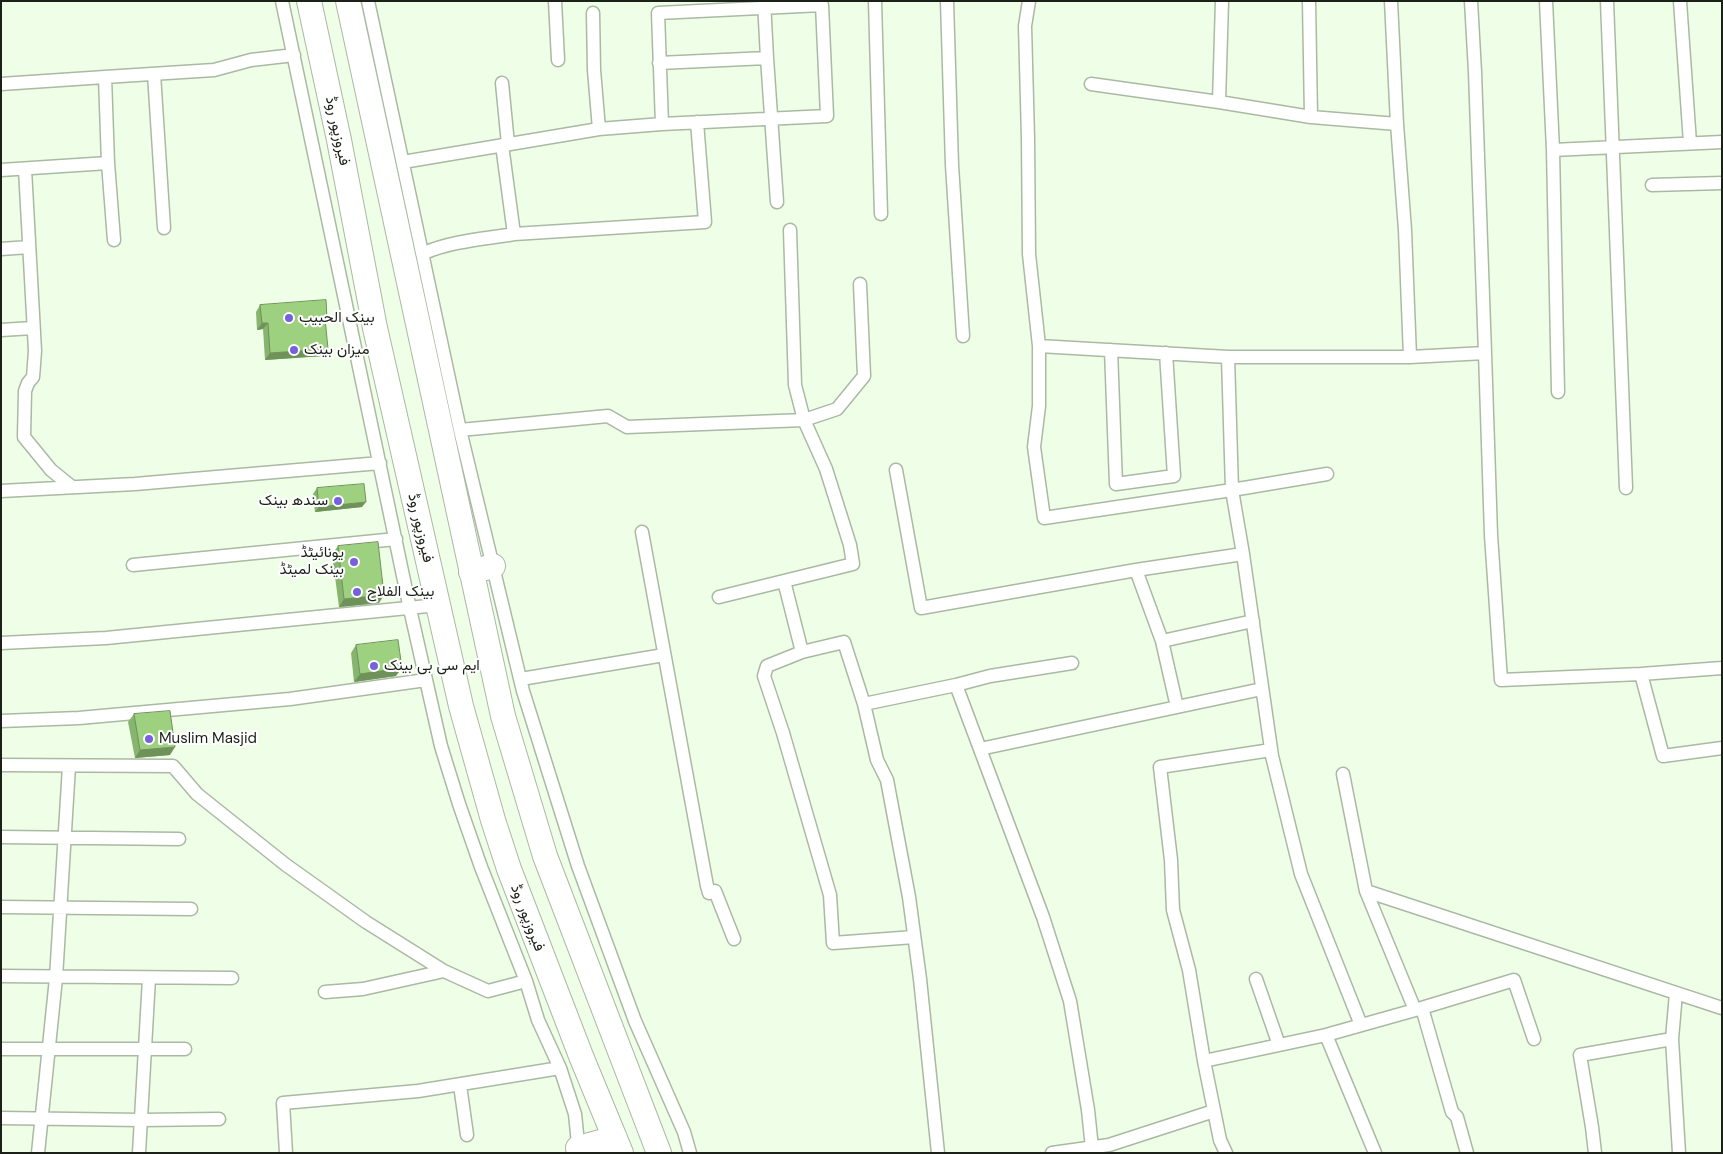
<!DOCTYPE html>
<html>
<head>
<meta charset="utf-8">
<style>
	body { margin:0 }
	#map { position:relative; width:1723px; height:1154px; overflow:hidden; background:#efffe7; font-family:"DM Sans",sans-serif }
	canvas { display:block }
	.frame { position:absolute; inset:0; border:2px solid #1b2018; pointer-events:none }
</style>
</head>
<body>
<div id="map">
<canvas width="1723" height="1154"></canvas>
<div class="frame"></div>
</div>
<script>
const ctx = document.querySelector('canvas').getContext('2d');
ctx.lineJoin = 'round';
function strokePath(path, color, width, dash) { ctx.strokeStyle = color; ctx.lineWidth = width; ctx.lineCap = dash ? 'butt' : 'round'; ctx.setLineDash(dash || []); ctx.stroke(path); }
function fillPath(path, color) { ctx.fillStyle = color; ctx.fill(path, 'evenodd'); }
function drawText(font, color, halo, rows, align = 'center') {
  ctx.font = font + ' "DM Sans",Vazirmatn,sans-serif'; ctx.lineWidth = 4; ctx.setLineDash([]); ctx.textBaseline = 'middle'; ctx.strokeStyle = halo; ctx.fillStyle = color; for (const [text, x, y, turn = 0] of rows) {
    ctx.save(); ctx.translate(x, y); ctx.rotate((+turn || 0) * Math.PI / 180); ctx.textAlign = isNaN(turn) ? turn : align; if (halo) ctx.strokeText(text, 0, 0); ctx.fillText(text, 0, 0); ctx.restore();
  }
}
const street = new Path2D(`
	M282 1 410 609 441 746 459 804 481 867 526 981 538 1020 560 1068 575 1114 579 1153
	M368 1 460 430 523 691 578 866 635 1021 684 1132 690 1153
	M555 1 558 60
	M764 1 767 58
	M875 1 881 214
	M947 1 952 165 963 336
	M1029 1 1025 26 1028 138 1029 254 1039 346 1228 357 1232 490 1327 474
	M1309 1 1311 117
	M1471 1 1475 72 1485 353
	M1546 1 1553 150 1722 142
	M1607 1 1626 488
	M1680 1 1690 143
	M593 13 594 70 599 129
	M659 63 767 58 777 202
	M154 74 164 228
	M502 83 508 144
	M1 84 105 77
	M1091 84 1219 102 1222 1
	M1219 102 1311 117 1397 124 1391 1
	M1397 124 1405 230 1410 357
	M502 145 514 234 705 222 697 122
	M1553 150 1558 392
	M403 162 599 129 662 124 827 116 822 5 658 13 662 124
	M108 163 114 240
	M25 169 35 351 33 377 28 383 25 391 24 437 51 470 72 487
	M1 170 108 163 105 77 214 70 251 60 294 55
	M1652 185 1722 183
	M1 249 29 247
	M424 253C452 241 484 239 514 234
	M1 330 33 328
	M1111 350 1116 484 1174 476 1166 353
	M1228 357H1410L1485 353 1491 535 1501 680 1641 674 1722 668
	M460 430 608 416 627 427 804 420 837 409 864 376 860 284
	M896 470 921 608 1136 570 1243 554 1232 490 1044 518 1034 447 1039 406V346
	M1 491 135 484 380 463
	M642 532 707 886 709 893 715 891 734 939
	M1243 554 1272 756 1301 874 1361 1025
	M133 565 396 539
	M1136 570 1162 641
	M784 581 853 564 850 545 826 469 804 420 795 385 790 230
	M719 597 784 581 802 652 844 642 864 704
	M1253 621 1162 641 1177 707 1262 689
	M1 643 106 638 438 605
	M802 652 767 666 764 676 783 733 830 895 833 943 914 937
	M1641 674 1663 756 1722 748
	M521 679 664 655
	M956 685 1043 917 1070 1001 1088 1110 1092 1148
	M1 721 79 718 290 699 426 680
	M980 749 1177 707
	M1271 750 1160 767 1171 860 1173 910 1189 970 1204 1061 1326 1035 1415 1010 1366 891 1343 774
	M1 765 173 766 197 794 286 865 366 922 444 971 488 991 526 981
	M1 837 179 839
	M1366 891 1722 1008
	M1 907 191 909
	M1 976 232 978
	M1256 979 1279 1045
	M325 992 363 989 444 971
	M1422 1008 1452 1112 1457 1117 1467 1153
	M1415 1010 1514 980 1534 1039
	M1326 1035 1375 1153
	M1672 1039 1679 1153
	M1 1049H185
	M1204 1061 1220 1140 1226 1153
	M460 1085 467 1135
	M1 1118 141 1120 219 1119
	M38 1153 56 978 69 766
	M139 1153 149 978
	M286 1153 283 1103 418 1091 560 1068
	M938 1153 920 979 909 897 887 780 877 760 864 704 956 685 990 676 1072 663
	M1052 1153 1109 1145 1214 1111
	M1595 1153 1592 1127 1580 1055 1672 1039 1676 993`);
const highway = new Path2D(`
	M309 1 339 140 375 328 461 706 493 820 509 869 581 1056 621 1153
	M348 1 503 716 545 856 659 1153
	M471 572 493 566
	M578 1148 615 1138`);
strokePath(street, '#aab9a3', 15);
strokePath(highway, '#aab9a3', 26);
strokePath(street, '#fff', 12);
strokePath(highway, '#fff', 24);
fillPath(new Path2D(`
	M260 305 326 320 323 356 265 360 263 329 257 330 256 312Z
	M317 488 362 507 315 512 313 494Z
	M338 546 379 603 339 607 332 554Z
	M356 645 396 676 354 682 351 653Z
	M134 714 170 755 135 758 128 722Z`), '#87b46e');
fillPath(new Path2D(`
	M262 323H268L263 329 257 330Z
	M328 349 323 356 265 360 270 353Z
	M366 502 362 507 315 512 319 507Z
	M384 595 379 603 339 607 344 599Z
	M402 668 396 676 354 682 360 674Z
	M175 747 170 755 135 758 140 750Z`), '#6e925a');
const building = new Path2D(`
	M326 300 327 318H325L328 349 270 353 268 323H262L260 305Z
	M364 484 366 502 319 507 317 488Z
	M378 542 384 595 344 599 338 546Z
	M398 640 402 668 360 674 356 645Z
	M170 711 175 747 140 750 134 714Z`);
fillPath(building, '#9dd180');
strokePath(building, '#6e925a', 1);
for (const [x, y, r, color] of [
	[289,318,5,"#7661db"],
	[294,350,5,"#7661db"],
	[338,501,5,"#7661db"],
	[354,562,5,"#7661db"],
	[357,592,5,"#7661db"],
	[374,666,5,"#7661db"],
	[149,739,5,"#7661db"]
]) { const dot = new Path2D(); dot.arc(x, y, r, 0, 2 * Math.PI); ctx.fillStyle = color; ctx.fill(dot); strokePath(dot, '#fff', 2); }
drawText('15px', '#1b2018', '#fff', [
	["فیروزپور روڈ",337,131,78],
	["فیروزپور روڈ",420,528,77],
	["فیروزپور روڈ",527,918,69]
]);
drawText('15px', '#1b2018', '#fff', [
	["بينک الحبيب",299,318],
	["میزان بینک",304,350],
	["سندھ بینک",328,501,"right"],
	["یونائیٹڈ",344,553,"right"],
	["بینک لمیٹڈ",344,570,"right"],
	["بینک الفلاح",367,592],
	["ایم سی بی بینک",384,666],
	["Muslim Masjid",159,739]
], 'left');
</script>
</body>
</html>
